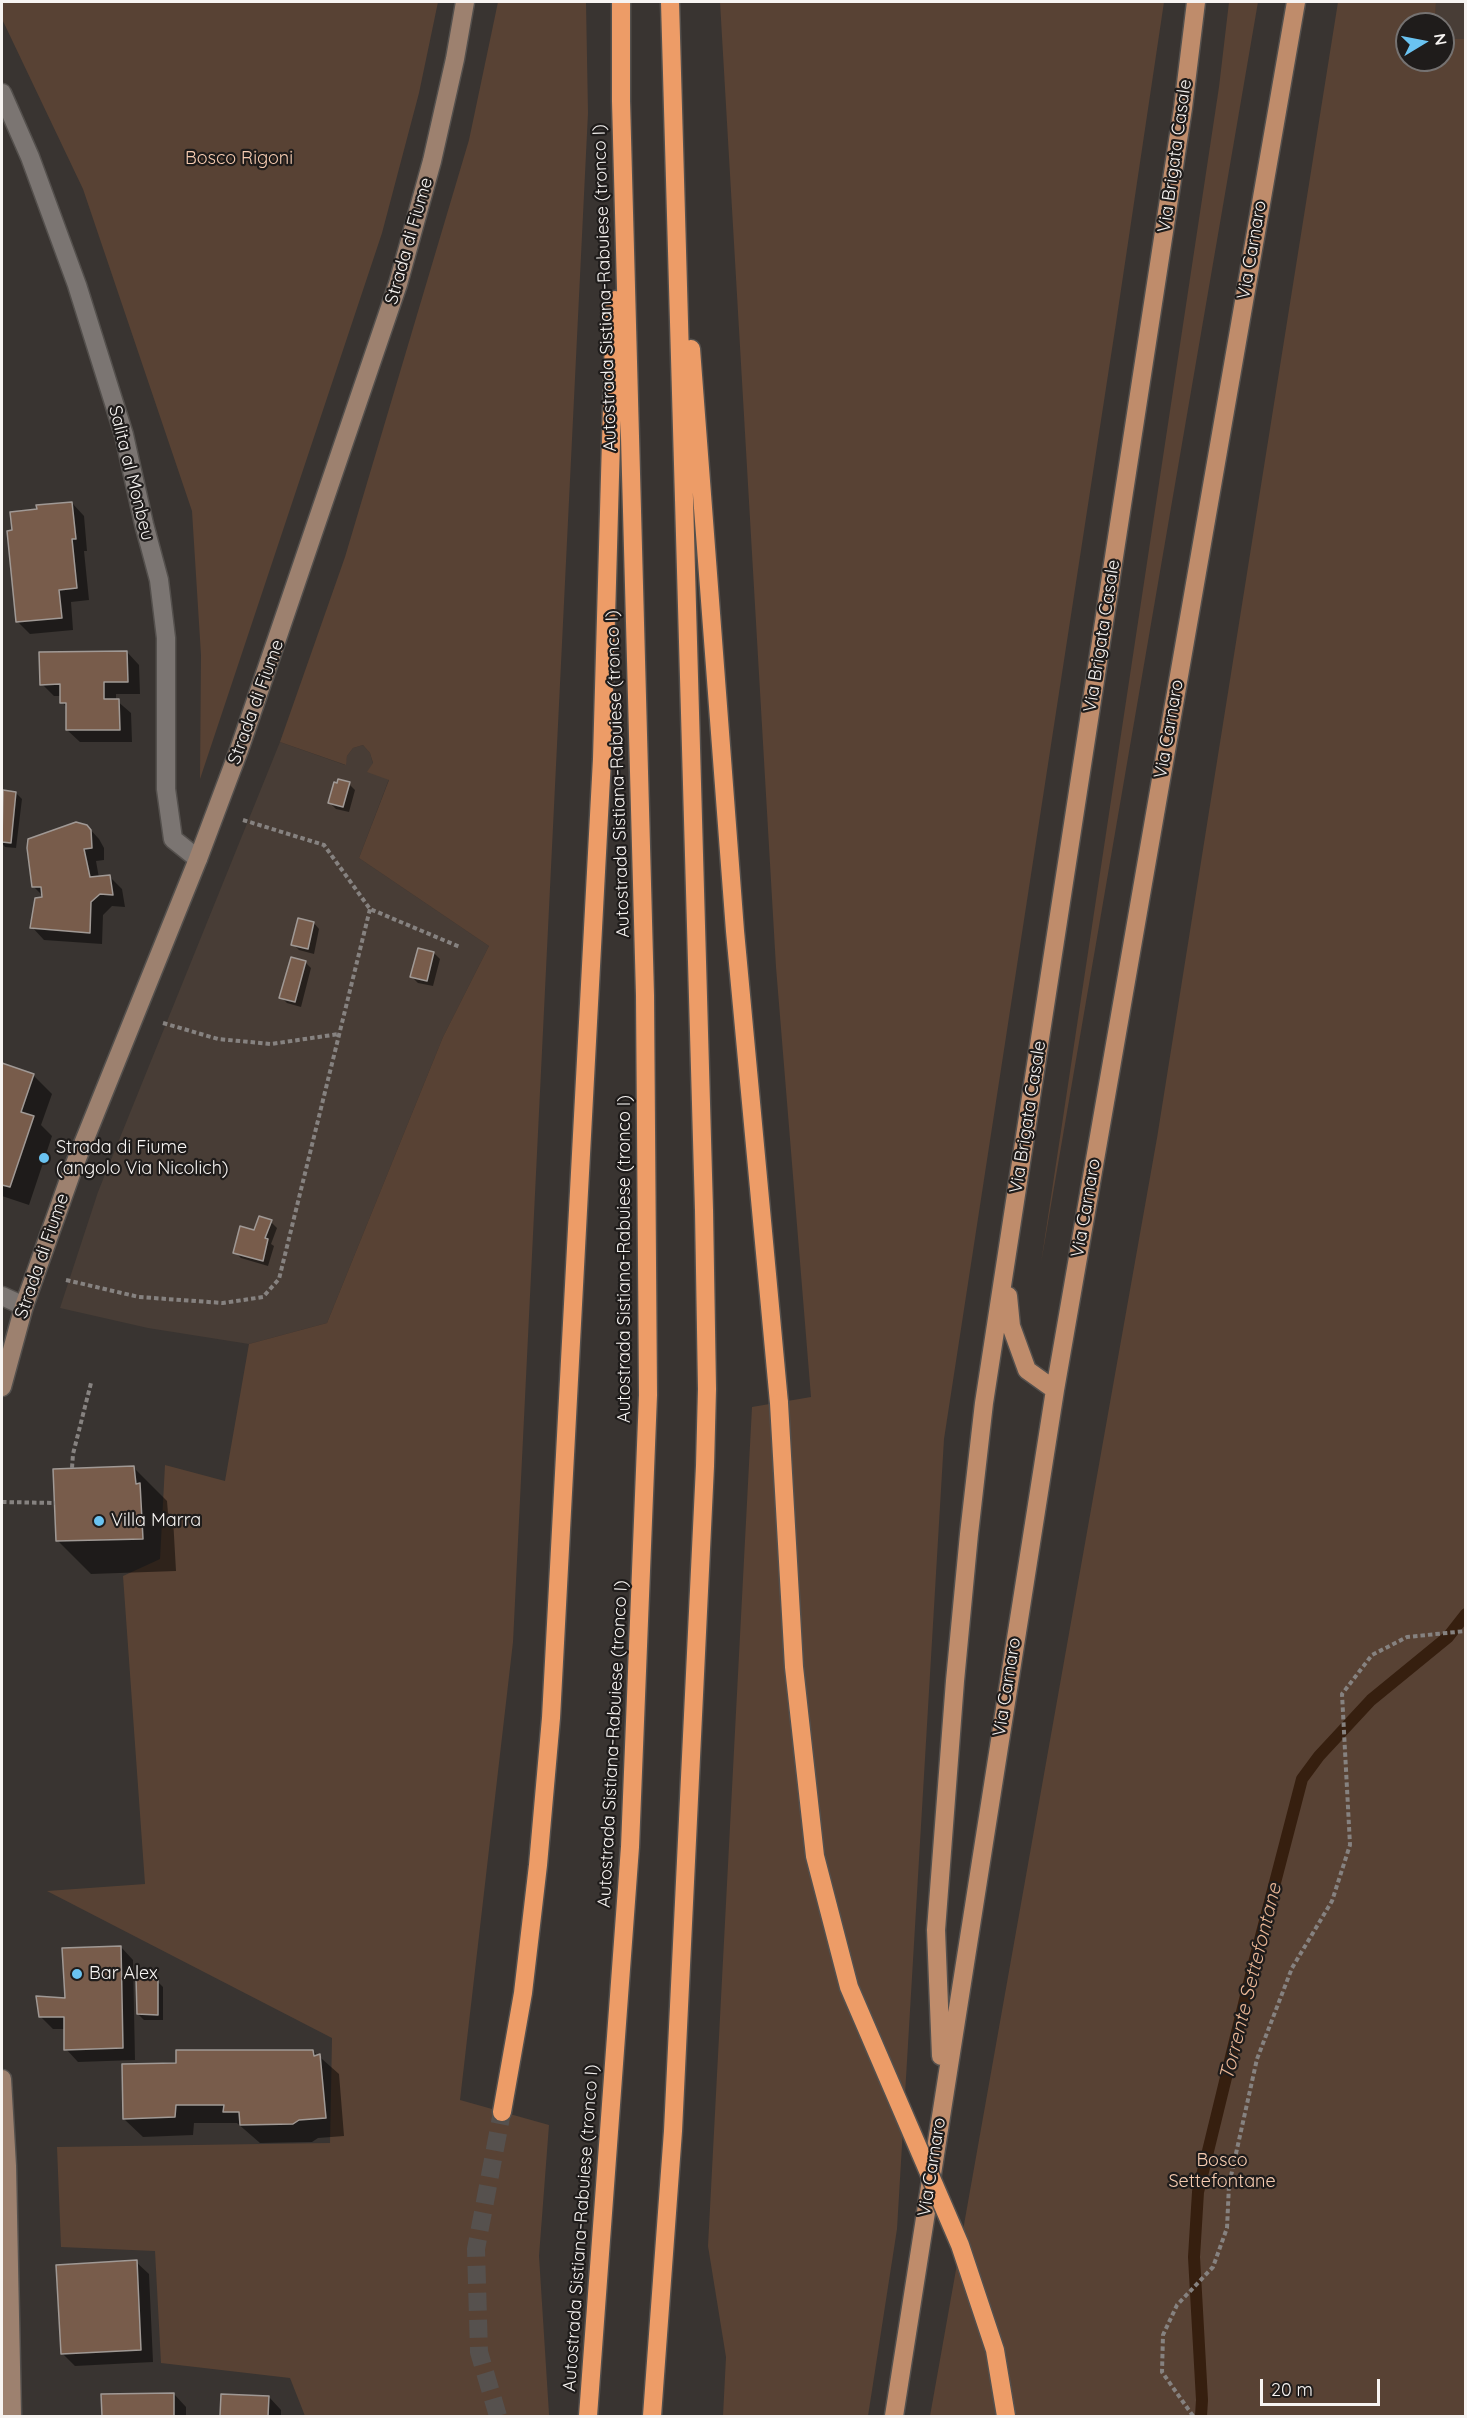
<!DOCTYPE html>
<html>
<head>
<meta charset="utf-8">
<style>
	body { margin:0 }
	#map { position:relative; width:1467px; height:2418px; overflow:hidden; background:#393431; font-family:Quicksand,sans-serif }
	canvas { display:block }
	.frame { position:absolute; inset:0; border:3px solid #f7f4f2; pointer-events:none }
	.north { position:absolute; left:1395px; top:12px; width:60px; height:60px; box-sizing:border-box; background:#1f1c1b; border:2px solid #757271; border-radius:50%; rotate:80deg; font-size:16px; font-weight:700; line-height:24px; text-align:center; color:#f7f4f2 }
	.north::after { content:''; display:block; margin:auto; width:21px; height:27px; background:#6ac3f1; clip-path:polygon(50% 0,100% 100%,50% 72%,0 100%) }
	.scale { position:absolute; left:1260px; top:2379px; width:120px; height:27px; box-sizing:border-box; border:3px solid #f7f4f2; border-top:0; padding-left:8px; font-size:18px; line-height:21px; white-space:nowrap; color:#f7f4f2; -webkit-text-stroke:4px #1f1c1b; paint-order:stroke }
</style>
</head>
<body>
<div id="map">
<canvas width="1467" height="2418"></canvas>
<div class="frame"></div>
<div class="north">N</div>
<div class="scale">20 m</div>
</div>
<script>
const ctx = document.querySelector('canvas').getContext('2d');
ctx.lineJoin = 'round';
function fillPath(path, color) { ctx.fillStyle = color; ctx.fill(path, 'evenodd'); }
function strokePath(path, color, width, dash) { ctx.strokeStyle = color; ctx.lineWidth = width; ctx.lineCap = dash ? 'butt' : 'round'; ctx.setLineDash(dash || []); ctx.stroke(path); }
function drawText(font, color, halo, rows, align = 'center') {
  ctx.font = font + ' Quicksand,sans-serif'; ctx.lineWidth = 4.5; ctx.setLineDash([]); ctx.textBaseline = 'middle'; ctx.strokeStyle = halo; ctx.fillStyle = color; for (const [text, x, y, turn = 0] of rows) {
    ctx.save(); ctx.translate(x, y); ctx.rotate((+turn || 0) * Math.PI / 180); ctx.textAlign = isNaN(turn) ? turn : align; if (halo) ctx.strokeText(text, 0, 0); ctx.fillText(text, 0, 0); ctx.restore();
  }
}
fillPath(new Path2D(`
	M1436 2H1465V39H1443V24H1435Z
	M280 742 345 765 347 756 353 748 363 745 370 753 373 764 389 779 359 858 489 946 443 1037 327 1323 249 1344 148 1328 60 1308 98 1192Z`), '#483d36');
fillPath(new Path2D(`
	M2 2H438L419 93 382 233 200 779 201 655 192 511 83 189 2 19Z
	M498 2H586L588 113 513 1642 460 2100 549 2125 539 2256 549 2414V2416H305L290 2378 161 2363 155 2251 61 2247 57 2147 330 2143 332 2038 47 1891 145 1884 123 1576 160 1559 165 1465 225 1481 249 1344 327 1323 443 1037 489 946 359 858 389 780 367 772 373 763 370 753 363 745 353 748 347 756 346 765 280 742 345 557 469 140Z
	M720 2H1164L1116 323 944 1439 897 2229 868 2416H723L726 2357 708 2246 752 1407 811 1397 776 967Z
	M1229 2H1258L1041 1263 1219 87Z
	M1338 2H1436L1435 24H1407V60H1443V39H1465V2416H930L1157 1138Z`), '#584234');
fillPath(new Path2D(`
	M72 503 84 516 87 551H84L89 600 71 602 73 630 30 634 17 621 14 532Z
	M127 652 139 665 140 694H116V700L131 713 132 742H80L67 730V708L62 702V696H54L42 684Z
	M2 708 3 743H2Z
	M349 784 355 790 349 812 336 809 330 803Z
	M4 792 16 793 22 799 16 848 5 847 2 843Z
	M87 826 99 839 104 848V860L96 861 99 878 109 876 122 889 125 907 112 906 103 915 102 944 44 940 32 927 45 898 33 886Z
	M314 923 319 929 314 954 299 950 293 944Z
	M419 950 434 953 440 959 433 986 418 983 412 977Z
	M305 962 311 968 301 1007 287 1003 281 997Z
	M2 1064 33 1075 52 1094 41 1125 52 1136 29 1205 2 1196Z
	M271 1222 277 1228 271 1244 274 1246 268 1266 241 1258 235 1252 255 1232Z
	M134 1468 167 1501 168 1513 173 1518 176 1571 91 1574 58 1541Z
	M121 1947 133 1960 135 2060 78 2062 66 2049V2029H53L40 2016 66 2000Z
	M157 1981 163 1987V2020H144L138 2014Z
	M313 2051 339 2074 344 2136 318 2138 312 2142 260 2143 237 2123H194L193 2135 143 2137 124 2119 178 2064Z
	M136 2262 149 2274 153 2362 75 2366 62 2353Z
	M174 2394 186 2407V2416H103V2395Z
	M222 2396 269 2397 281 2410V2416H222Z`), '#0007');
strokePath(new Path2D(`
	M1201 2416 1202 2400 1194 2257 1198 2192 1253 1967 1302 1779 1319 1756 1371 1700 1448 1637 1466 1614`), '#361f0f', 12);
const building = new Path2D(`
	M72 502 76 539H72L77 588 59 590 62 618 16 622 7 531 12 530 10 512 37 509 36 505Z
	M127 651 128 682H104V699H119L120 730H66V703H60V684L40 685 39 652Z
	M338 779 350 782 343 807 328 803 334 782 337 783Z
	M3 790 16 792 11 843 2 842Z
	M76 822 87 825 91 830 92 848 84 849 90 877 110 875 113 895 100 894 91 902 90 933 30 928 35 898 42 897 41 887H32L27 848 28 839Z
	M298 918 314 922 308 949 291 945Z
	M418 948 434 952 427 981 410 977Z
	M291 957 306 961 295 1002 279 998Z
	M2 1063 34 1074 21 1112 34 1116 10 1187 2 1185Z
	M259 1216 272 1220 265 1238 268 1239 263 1261 233 1253 240 1226 254 1230Z
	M134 1466 136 1484 140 1483 143 1539 56 1541 53 1469Z
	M121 1946 123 2048 64 2050V2017H39L36 1996 65 1998 62 1948Z
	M136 1977 158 1980V2015L137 2014Z
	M176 2050H313L314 2056 320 2054 326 2118 299 2120 293 2124 240 2125 239 2112H223L224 2105H176L175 2117 123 2119 122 2064 176 2063Z
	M137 2260 141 2350 61 2354 56 2265Z
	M174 2393V2416H102L101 2394Z
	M221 2394 269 2396 268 2416H220Z`);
fillPath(building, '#785c4b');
strokePath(building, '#a09995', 1.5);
strokePath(new Path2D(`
	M498 2416 479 2352 476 2249 502 2112`), '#56514e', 18, [18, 9]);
const street = new Path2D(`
	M2 93 30 157 77 285 124 435 144 524 159 580 166 638V789L173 839 198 859
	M2 1296 24 1306`);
const secondary = new Path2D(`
	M2 1387 24 1306 72 1171 198 859 239 750 398 284 432 161 455 59 465 2
	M2 2079 7 2166 12 2416`);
const primary = new Path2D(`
	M1008 1296 1011 1326 1027 1370 1055 1390
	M941 2056 936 1930 955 1681 969 1534 984 1403 1183 108 1196 2
	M894 2416 1055 1390 1296 2`);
const highway = new Path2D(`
	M691 349 735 931 779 1403
	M502 2112 523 1993 538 1865 551 1718 602 759 615 300
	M588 2416 630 1847 648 1395 645 995 621 101V2
	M652 2416 673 2131 705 1466 707 1389 704 1210 670 2`);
strokePath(street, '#54504d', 21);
strokePath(secondary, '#54504d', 21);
strokePath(primary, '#54504d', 21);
strokePath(highway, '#54504d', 21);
strokePath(new Path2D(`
	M243 820 324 845 370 909 460 947
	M163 1023 218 1039 271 1044 339 1034
	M66 1280 139 1297 223 1303 263 1297 279 1279 370 909
	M72 1468 73 1454 91 1383
	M2 1502 55 1503
	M1193 2416 1162 2372 1163 2335 1177 2305 1213 2267 1227 2228 1229 2185 1257 2059 1292 1968 1332 1901 1350 1845 1342 1694 1372 1655 1407 1637 1466 1631`), '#868280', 4, [4.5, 3]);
strokePath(street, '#7b7572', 18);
strokePath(secondary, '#9d816f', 18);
strokePath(primary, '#bf8c6b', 18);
strokePath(highway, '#ed9c67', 18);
const highwayBridge = new Path2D(`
	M779 1403 794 1667 815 1856 849 1987 960 2245 995 2350 1006 2416`);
strokePath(highwayBridge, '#54504d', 21, []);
strokePath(highwayBridge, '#ed9c67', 18);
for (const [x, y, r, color] of [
	[44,1158,6,"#6ac3f1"],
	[99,1521,6,"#6ac3f1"],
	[77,1974,6,"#6ac3f1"]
]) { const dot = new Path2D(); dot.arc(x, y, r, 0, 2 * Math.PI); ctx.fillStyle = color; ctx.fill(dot); strokePath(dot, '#1f1c1b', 2); }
drawText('18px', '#f7f4f2', '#1f1c1b', [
	["Via Brigata Casale",1175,156,-82],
	["Strada di Fiume",409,241,-74],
	["Via Carnaro",1252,250,-80],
	["Autostrada Sistiana-Rabuiese (tronco I)",605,288,-92],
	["Salita al Monbeu",131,473,76],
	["Via Brigata Casale",1102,636,-81],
	["Strada di Fiume",256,702,-70],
	["Via Carnaro",1169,729,-80],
	["Autostrada Sistiana-Rabuiese (tronco I)",618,774,-92],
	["Via Brigata Casale",1028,1117,-81],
	["Via Carnaro",1086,1208,-80],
	["Strada di Fiume",42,1256,-71],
	["Autostrada Sistiana-Rabuiese (tronco I)",625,1259,-90],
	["Via Carnaro",1007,1687,-81],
	["Autostrada Sistiana-Rabuiese (tronco I)",613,1744,-87],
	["Via Carnaro",932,2167,-81],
	["Autostrada Sistiana-Rabuiese (tronco I)",581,2228,-86]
]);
drawText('18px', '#f8cdb2', '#1f1c1b', [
	["Bosco Rigoni",239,159],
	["Bosco",1222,2161],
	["Settefontane",1222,2182]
]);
drawText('18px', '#f7f4f2', '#1f1c1b', [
	["Strada di Fiume",56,1148],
	["(angolo Via Nicolich)",56,1169],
	["Villa Marra",111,1521],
	["Bar Alex",89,1974]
], 'left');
drawText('italic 20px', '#eab695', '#1f1c1b', [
	["Torrente Settefontane",1251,1982,-76]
]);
</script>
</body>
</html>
